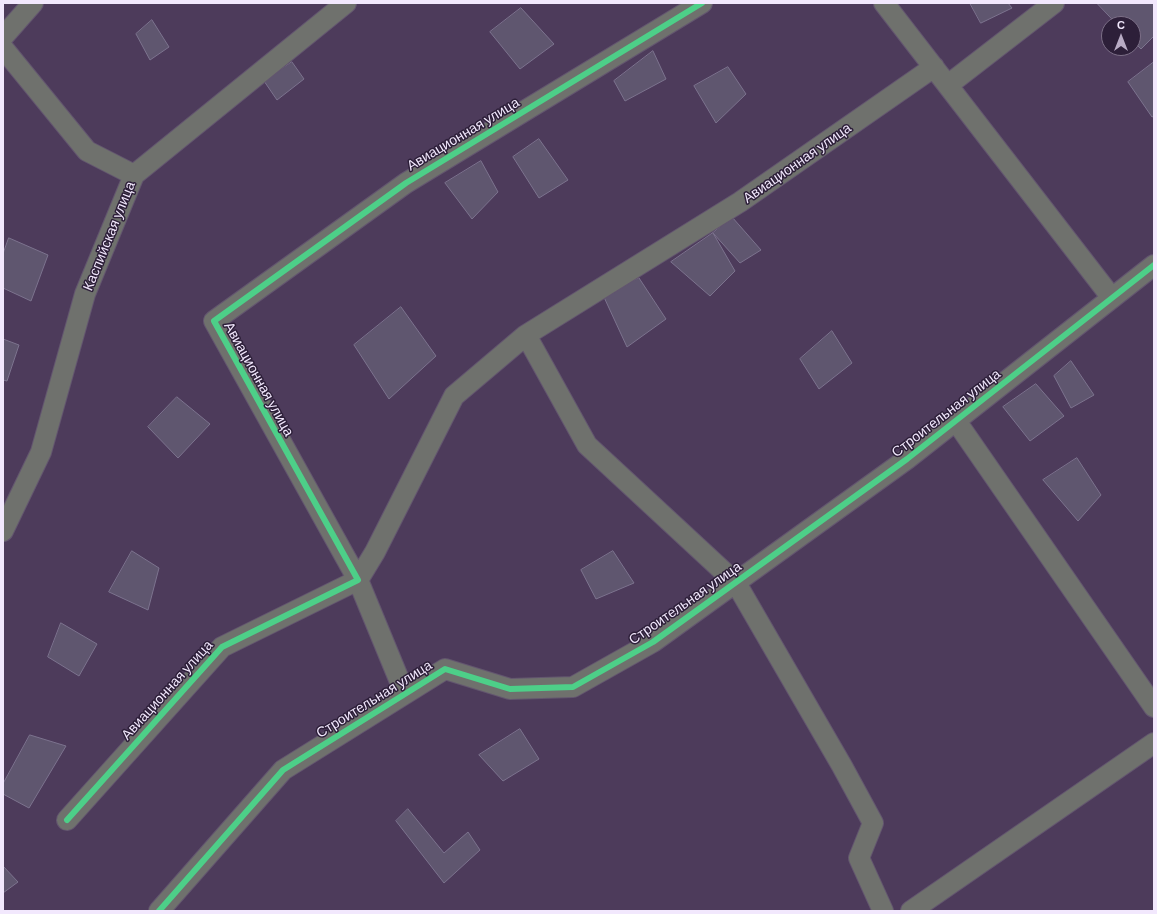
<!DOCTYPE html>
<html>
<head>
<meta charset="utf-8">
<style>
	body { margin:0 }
	#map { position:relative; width:1157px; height:914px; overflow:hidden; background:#4d3b5b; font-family:Barlow,sans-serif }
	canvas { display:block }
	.frame { position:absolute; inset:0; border:4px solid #f2e8fd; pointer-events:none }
	.north { position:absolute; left:1101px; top:16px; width:40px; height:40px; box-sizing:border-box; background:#2d1f39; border:1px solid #7c6f87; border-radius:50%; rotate:0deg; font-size:11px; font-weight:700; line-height:16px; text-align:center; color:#f2e8fd }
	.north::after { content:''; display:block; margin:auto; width:14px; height:18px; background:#b8abc4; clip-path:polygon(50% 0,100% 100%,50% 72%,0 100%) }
</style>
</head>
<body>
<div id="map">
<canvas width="1157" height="914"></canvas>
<div class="frame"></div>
<div class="north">С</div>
</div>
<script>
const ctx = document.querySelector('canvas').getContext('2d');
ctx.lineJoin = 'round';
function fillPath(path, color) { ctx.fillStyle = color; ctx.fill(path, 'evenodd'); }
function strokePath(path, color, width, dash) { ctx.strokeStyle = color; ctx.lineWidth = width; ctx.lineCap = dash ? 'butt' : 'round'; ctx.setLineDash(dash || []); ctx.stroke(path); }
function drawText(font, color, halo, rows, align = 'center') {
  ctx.font = font + ' Barlow,sans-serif'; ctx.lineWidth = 3; ctx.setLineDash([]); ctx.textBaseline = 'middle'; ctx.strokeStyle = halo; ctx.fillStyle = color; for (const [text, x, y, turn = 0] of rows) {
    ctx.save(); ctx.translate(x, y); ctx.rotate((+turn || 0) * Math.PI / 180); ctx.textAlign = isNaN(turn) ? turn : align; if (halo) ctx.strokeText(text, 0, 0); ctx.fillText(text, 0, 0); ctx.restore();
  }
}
const building = new Path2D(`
	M970 3H1008L1012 8 981 23Z
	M1097 3H1154V36L1141 49 1133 41V24H1117Z
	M521 8 554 44 520 69 490 32Z
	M152 20 169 47 150 60 136 34Z
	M653 51 666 79 625 101 614 81Z
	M292 62 304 79 277 100 264 81Z
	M1154 62V116L1152 117 1128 82Z
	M728 67 746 94 716 123 694 86Z
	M539 139 568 180 539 198 513 157Z
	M481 161 498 192 472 219 445 183Z
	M732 217 761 250 740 263 713 233Z
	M713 233 735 271 710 296 671 262Z
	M9 238 48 255 31 301 3 288V254Z
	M639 278 666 319 627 347 603 295Z
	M401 307 436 356 389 399 354 345Z
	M832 331 852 363 819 389 800 359Z
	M3 339 19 345 7 381 3 380Z
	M1071 361 1094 395 1071 408 1054 376Z
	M1036 384 1064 416 1030 441 1003 407Z
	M177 397 210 424 178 458 148 427Z
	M1077 458 1101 495 1078 521 1043 480Z
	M132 551 159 568 148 610 109 592Z
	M613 551 634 583 596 599 581 570Z
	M61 623 97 644 79 676 48 657Z
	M520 729 539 759 503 781 479 755Z
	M30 735 66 746 29 808 3 794V784Z
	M408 809 444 853 468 832 480 850 444 883 396 821Z
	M3 866 18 882 3 893Z`);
fillPath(building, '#5f566f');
strokePath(building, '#7c738e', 1);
const street = new Path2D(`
	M884 3 1112 298
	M3 37 33 3
	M3 48 87 151 134 175
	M948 85 1054 3
	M526 335 587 445 736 583 842 766 873 823 859 858 883 911
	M956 421 1154 707
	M3 531 41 452 85 294 134 175 346 3
	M405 694 358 580 375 552 454 396 526 335 740 202 934 67
	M67 820 222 647 358 580 214 321 406 183 702 3
	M159 911 283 770 445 669 510 689 573 687 653 642 907 459 1154 265
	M911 911 1154 743`);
strokePath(street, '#63566f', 22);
strokePath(street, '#6f716d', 20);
strokePath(new Path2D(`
	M67 820 222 647 358 580 214 321 406 183 702 3
	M159 911 283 770 445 669 510 689 573 687 653 642 907 459 1154 265`), '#4dcf88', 6);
drawText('14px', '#f2e8fd', '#2d1f39', [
	["Авиационная улица",463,134,-31],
	["Авиационная улица",797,163,-35],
	["Каспийская улица",109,236,-68],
	["Авиационная улица",259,379,61],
	["Строительная улица",946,413,-38],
	["Строительная улица",685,603,-35],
	["Авиационная улица",167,690,-48],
	["Строительная улица",374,699,-32]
]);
</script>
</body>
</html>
